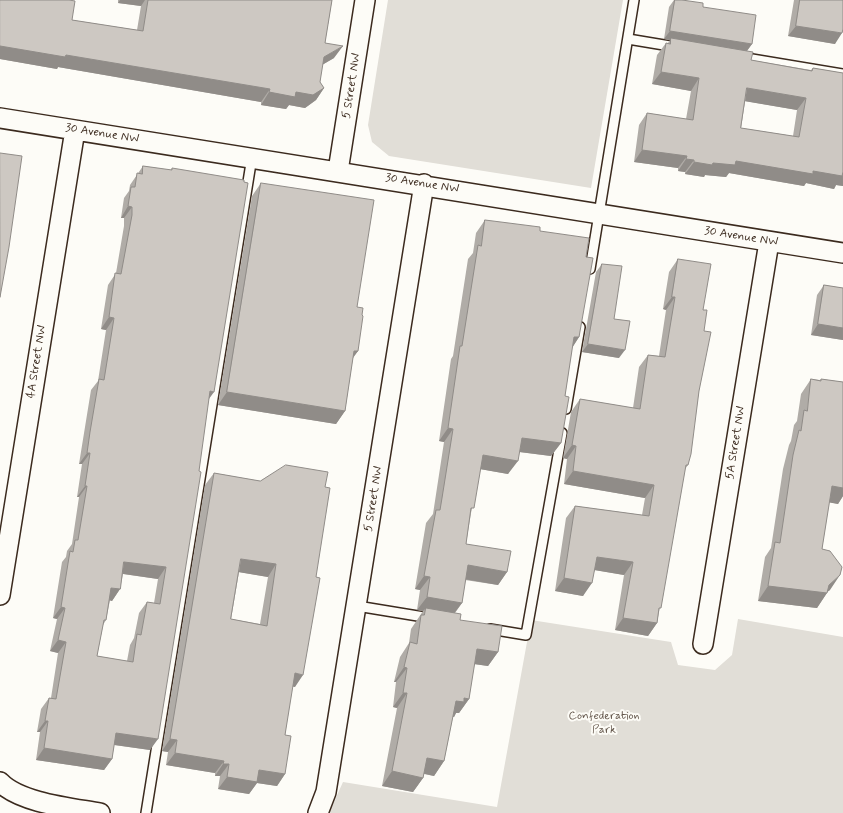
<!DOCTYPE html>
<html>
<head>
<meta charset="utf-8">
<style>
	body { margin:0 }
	canvas { display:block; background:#fdfcf7 }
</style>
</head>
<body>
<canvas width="843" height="813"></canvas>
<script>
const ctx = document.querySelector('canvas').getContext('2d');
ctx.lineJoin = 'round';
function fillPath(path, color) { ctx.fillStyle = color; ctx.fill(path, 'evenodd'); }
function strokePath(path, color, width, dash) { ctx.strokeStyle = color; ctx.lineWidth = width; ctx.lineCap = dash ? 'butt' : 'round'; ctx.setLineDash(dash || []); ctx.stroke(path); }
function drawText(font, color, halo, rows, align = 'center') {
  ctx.font = font + ' Mynerve,sans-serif'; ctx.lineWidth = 4; ctx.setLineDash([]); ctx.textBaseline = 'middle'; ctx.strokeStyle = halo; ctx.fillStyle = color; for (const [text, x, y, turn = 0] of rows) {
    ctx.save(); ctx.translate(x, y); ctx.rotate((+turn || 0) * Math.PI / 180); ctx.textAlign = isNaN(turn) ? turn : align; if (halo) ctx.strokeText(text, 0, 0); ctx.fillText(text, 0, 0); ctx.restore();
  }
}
fillPath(new Path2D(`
	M388 0H623L591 188 389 156 372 142 368 125Z
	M738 619 843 637V813H329L343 782 497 807 531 620 671 642 678 665 715 670 732 655Z`), '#e1ded7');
const lane = new Path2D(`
	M628 39 676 47
	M740 57 843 74
	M590 269 634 0
	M566 409 580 327
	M357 606 430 618
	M490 629 526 635 562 433
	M146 813 252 157`);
const street = new Path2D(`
	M0 118 843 253
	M338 171 365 0
	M0 595 75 130
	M703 644 769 242
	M0 782C20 803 72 808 100 813
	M318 813 326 792 424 184`);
strokePath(lane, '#3b2a1e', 12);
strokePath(street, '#3b2a1e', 22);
strokePath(lane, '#fdfcf7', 9);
strokePath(street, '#fdfcf7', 19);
fillPath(new Path2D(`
	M0 0 72 20 137 30 141 6 118 3V0H332L325 43 334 58 322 65 320 82 324 88 316 100 305 108 289 105 286 109 261 105V102L58 67 57 69 0 59Z
	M674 0H682L703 7 752 44 747 51 751 60 811 70 813 68 843 73V186L836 185 834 189 806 183 804 186 729 173 726 177 705 175 704 177 685 174V172L678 171V168L634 162 639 125 647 113 686 119 691 91 652 84 657 55 666 43H668L670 40 664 39 669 7ZM745 101 797 110 793 136 741 128Z
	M794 0H843L835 44 788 36Z
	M143 166 171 170 172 168 208 400 150 750 114 745 112 759 104 770 36 760 40 732H37L41 709 49 698H51L58 653 50 651 57 619 53 618 62 562 66 557 67 551 72 544 79 497H77L82 464H79L91 390 98 381 106 330 101 329 108 285 116 273 124 226V218H121L124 198 129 191 130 185ZM123 574 158 579 154 603 147 602 139 613 134 638 130 645 127 661 97 656 103 625 106 620 110 600 112 601 120 589Z
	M261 183 357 307 358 351 353 357 345 411 336 424 218 405 252 196Z
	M485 220 540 231 586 257 579 337 572 348 565 396 561 443 551 456 519 452 508 474 480 469 471 513 466 544 507 572 498 585 465 580 462 603 455 613 460 620 498 652 488 666 474 664 469 699 459 713H456L454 717 453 716 444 761 434 776 424 774 423 778 413 792 382 786 397 708 393 707 396 682H394L400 657 409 643 411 629 423 611 417 610 420 590 415 589 426 523 433 514 444 442 439 441 451 359 453 356 468 259 473 253 476 233Z
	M678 259 703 310 704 331 699 391 688 465 685 469 657 623 648 636 615 630 624 575 595 570 583 596 555 591 566 518 575 506 642 515 645 498 564 484 567 459 563 458 571 412 580 399 633 408 639 367 648 355 659 356 666 310 663 309 669 272Z
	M602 264 614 319 619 358 582 352 596 272Z
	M824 285 843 288V340L811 335 817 295Z
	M811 379 820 380 821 379 843 382V496L838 504 829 502 822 549 830 590 828 591 817 608 758 601 765 557 771 548 783 469 789 445 791 441 794 425 797 421 801 394Z
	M214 473 260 481 325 487 295 687 292 686 285 735V774L277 786 257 783 249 794 218 789 220 776H215V773L166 765 168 752 162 751 205 485ZM239 572 268 577 260 624 231 619Z`), '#b0aca7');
fillPath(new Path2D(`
	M120 0H145L141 6 118 3Z
	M796 26 842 33 835 44 788 36Z
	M670 31 752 44 746 52 671 38 670 40 664 39Z
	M0 46 66 55 270 89 261 102 58 67 57 69 0 59Z
	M343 46 334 58 315 69 324 57Z
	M661 72 699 78 691 91 652 84Z
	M324 88 316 100 305 108 289 105 286 109 261 105 269 92H296Z
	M747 88 806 98 797 110 738 100Z
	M642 150 687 156 678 168 634 162Z
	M686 159 694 160 685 172 678 171Z
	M736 161 813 171 843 172V186L836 185 834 189 806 183 804 186 729 173 726 177 705 175 704 177 685 174 694 162 713 163Z
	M128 206 132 207 124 218H121Z
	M672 297H675L666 310 663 309Z
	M109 317 114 318 106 330 101 329Z
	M818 324 843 328V340L811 335Z
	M574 337H579L570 351Z
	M588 344 625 350 619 358 582 352Z
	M354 351H358L348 365Z
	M210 391 214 392 206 403Z
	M227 392 345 411 336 424 218 405Z
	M448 428 453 429 444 442 439 441Z
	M522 438 561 443 551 456 512 451Z
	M572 445 576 446 567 459 563 458Z
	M87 453H90L82 464H79Z
	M483 455 518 461 508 474 474 468Z
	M573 471 654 485 645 498 564 484Z
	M85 486H87L79 497H77Z
	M832 486 843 488V496L838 504 821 501Z
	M597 557 633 562 624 575 588 569Z
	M241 559 276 564 268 577 232 571Z
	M124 562 166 567 158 579 117 573Z
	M468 565 507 572 498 585 458 578Z
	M840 575 830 590 826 593H827L817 608 758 601 768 586 829 585Z
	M424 576 430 577 420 590 415 589Z
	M564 578 592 583 583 596 555 591Z
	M111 588 120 589 112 601 104 599Z
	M427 597 462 603 452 616 426 608 423 611 417 610Z
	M61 607 65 608 57 619 53 618Z
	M623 618 657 623 648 636 615 630Z
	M58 640 66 642 58 653 50 651Z
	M477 649 498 652 488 666 467 663Z
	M404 667 407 668 396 682H394Z
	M295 673 303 675 295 687 286 685Z
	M403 693H407L397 708 393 707Z
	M464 698 469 699 459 713H456L454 717 446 715 456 701Z
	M45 721H48L40 732H37Z
	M116 733 158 739 150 750 108 744Z
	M170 739 177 740 168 752 162 751Z
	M44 748 112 759 104 770 36 760Z
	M175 753 224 761 215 773 166 765Z
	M427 758 444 761 434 776 417 772Z
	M223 764H229L220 776H215Z
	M259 770 285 774 277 786 257 783 249 794 218 789 227 777Z
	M392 771 423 778 413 792 382 786Z`), '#908c88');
const building = new Path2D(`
	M0 0H69L75 1 72 20 143 31 148 0H332L325 43 343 46 324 57 320 82 324 88 313 95 296 92 295 97 269 92 270 89 66 55 65 57 0 46Z
	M675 0H682L703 3V7L756 15 752 44 670 31Z
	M800 0H843V29L842 33 796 26Z
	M671 38 753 52 751 60 812 71 813 68 843 73V172L842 176 813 171V174L736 161 735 165 713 163 712 165 694 162V160L686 159 687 156 642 150 647 113 693 120 699 78 661 72 666 43 670 44ZM747 88 806 98 799 137 741 128Z
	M0 153 22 156 9 247 0 297Z
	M143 166 172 170V168L244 180V182L248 183 214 392 210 391 199 471 201 472 158 739 116 733 112 759 44 748 48 721H45L49 698 56 699 66 642 58 640 65 608 61 607 70 551 73 552 75 540H78L87 486H85L90 453H87L90 432 99 379 104 380 114 318 109 317 115 273 121 274 132 215V207L128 206 131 187H135L137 173 142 174ZM124 562 166 567 160 604 147 602 141 635 137 634 133 662 97 656 104 620H106L111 588 120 589Z
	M261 183 374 200 357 307 363 308 362 315 363 316 358 351H354L345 411 227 392Z
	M485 220 540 227V231L589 238 586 257 593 258 579 337H574L565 396 569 397 561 443 522 438 518 461 483 455 474 508H471L466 544 511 551 507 572 468 565 462 603 427 597 430 577 424 576 436 510H440L442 498 453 429 448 428 460 346H462L478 245 481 246Z
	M678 259 711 264 703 310H707L704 331 711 332 699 391 691 454 688 465H686L661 608H659L657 623 623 618 633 562 597 557 592 583 564 578 575 506 649 516 654 485 573 471 576 446 572 445 580 399 640 409 648 355 665 357 675 297H672Z
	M602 264 622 266 614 319 630 321 625 350 588 344Z
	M824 285 843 288V328L818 324Z
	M811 379 821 381V379L843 382V488L832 486 822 549 830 551 842 567 840 575 829 585 827 593 768 586 775 542 780 543 793 455 799 430 801 431 804 410 807 411Z
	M286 465 328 472 325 487 330 488 316 577 320 578 303 675 295 673 285 735 291 736 285 774 259 770 257 782 227 777 229 764H223L224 761 175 753 177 740 170 739 214 473 260 481ZM241 559 276 564 267 626 231 619Z
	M426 608 461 614 460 620 502 626 498 652 477 649 469 699 464 698V702L456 701 444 761 427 758 423 778 392 771 407 693H403L407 668 404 667 410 642 417 644 421 615H424Z`);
fillPath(building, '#cdc8c2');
strokePath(building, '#908c88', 1);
drawText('12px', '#3b2a1e', '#fdfcf7', [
	["5 Street NW",352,86,-81],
	["30 Avenue NW",102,134,9],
	["30 Avenue NW",422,184,9],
	["30 Avenue NW",741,237,9],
	["4A Street NW",37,362,-81],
	["5A Street NW",736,443,-81],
	["5 Street NW",374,499,-81]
]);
drawText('12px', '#64574c', '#fdfcf7', [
	["Confederation",604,716],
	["Park",604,730]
]);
</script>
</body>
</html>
